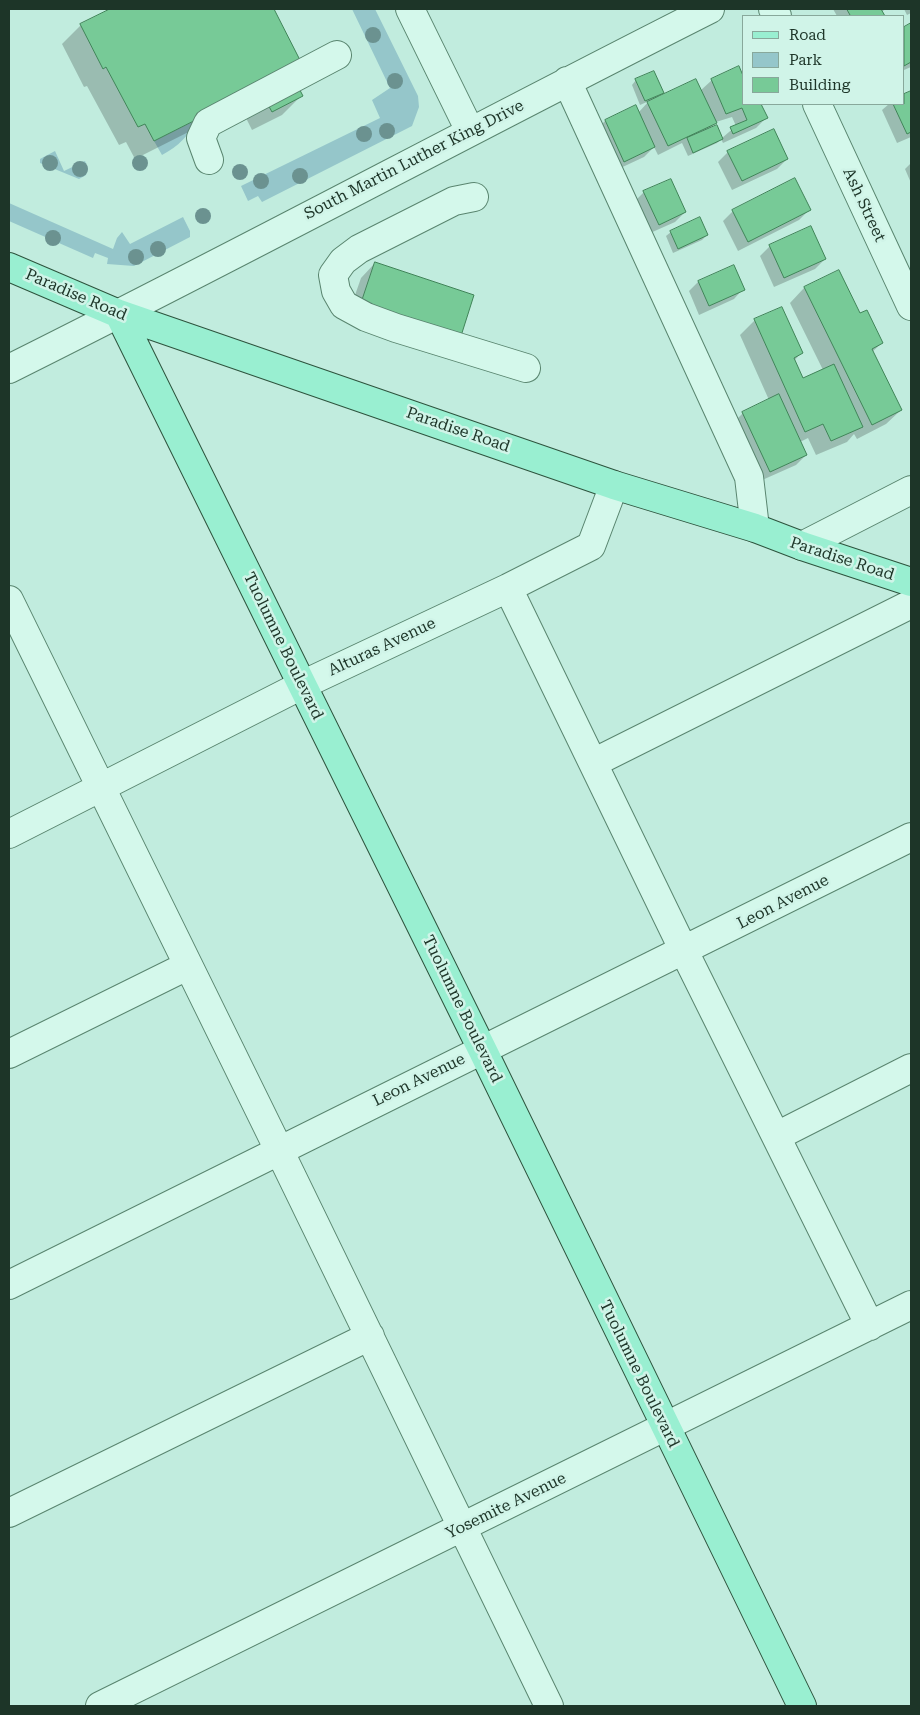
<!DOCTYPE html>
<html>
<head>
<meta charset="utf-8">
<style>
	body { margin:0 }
	#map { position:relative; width:920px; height:1715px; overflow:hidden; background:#c1ecde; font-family:"Roboto Serif",serif }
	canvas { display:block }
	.frame { position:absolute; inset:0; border:10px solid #1d3528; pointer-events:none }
	.legend { position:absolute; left:742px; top:15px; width:162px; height:90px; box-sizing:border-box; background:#d0f4e8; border:1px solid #88a89b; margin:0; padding:6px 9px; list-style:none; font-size:15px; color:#1d3528 }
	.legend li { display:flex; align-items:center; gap:10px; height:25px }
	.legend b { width:25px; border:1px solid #88a89b }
</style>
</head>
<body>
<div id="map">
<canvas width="920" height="1715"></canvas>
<div class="frame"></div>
<ul class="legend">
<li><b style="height:6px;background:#99efd1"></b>Road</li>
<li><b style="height:14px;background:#95c6ca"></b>Park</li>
<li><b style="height:14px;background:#77ca97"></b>Building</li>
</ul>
</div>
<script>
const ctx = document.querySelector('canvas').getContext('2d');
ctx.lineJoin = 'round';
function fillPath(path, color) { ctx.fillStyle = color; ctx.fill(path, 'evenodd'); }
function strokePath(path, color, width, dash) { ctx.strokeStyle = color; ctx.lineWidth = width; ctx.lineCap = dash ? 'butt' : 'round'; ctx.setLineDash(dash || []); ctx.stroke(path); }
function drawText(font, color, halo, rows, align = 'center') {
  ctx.font = font + ' "Roboto Serif",serif'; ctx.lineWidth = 5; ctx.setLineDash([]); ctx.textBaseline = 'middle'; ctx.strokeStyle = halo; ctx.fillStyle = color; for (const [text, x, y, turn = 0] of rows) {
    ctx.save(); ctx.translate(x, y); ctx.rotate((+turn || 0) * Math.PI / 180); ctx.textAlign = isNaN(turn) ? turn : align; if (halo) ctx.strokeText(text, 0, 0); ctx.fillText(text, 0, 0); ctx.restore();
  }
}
fillPath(new Path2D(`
	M352 9H375L418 96 419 107 412 126 262 202 258 196 248 201 241 186 380 118 372 100 390 88Z
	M198 119C188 136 179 146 162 155L154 141Z
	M55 151 64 171 85 161 88 169 86 175 79 179 40 163V159Z
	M9 203 113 249 117 238 122 232 130 244 183 217 190 231V237L134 266 107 264 108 258 95 253 93 258 9 221Z`), '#95c6ca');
fillPath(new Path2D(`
	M112 9H273L301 65 291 76 301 96 282 115 252 130 240 106 135 159 126 142 119 145 87 86 84 87 62 44 81 25Z
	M833 9H886L881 12 883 16H837Z
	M904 9H911V13L907 15Z
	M911 25V67L904 70V28Z
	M636 80 662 93 657 98 700 91 712 80 744 104H760L766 118 756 128 723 143 721 139 717 143 688 156 682 143 658 155 654 147 644 157 614 171 595 131 605 121 635 107 638 113 649 101 640 105 632 85ZM732 117 736 126 722 138 708 130 716 122Z
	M911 92V137L897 143 882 110 889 104H904V95Z
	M728 152 787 159 777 169 732 190 718 162Z
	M911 163V183L905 169Z
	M644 192 685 212 675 222 648 234 634 202Z
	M809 210 799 220 738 251 723 221 733 211Z
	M811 228 825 259 815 269 774 287 760 256 770 246Z
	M671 232 707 235 702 240 673 253 666 236Z
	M375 263 445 350 347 318 361 278Z
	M838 272 860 315 882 343 872 352 901 410 886 424 857 439 854 434 847 442 816 455 808 438 800 442 806 455 796 465 760 481 733 423 743 413 769 400 740 335 755 320 801 353 794 361 802 379 823 370 790 303 804 288Z
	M698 282 743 289 734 299 699 315 689 291Z`), '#0003');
const building = new Path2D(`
	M110 9H274L303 66 290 71 303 96 272 112 259 88 154 141 145 124 138 127 106 67 103 69 80 24Z
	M847 9H881L885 16H851Z
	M911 23V62L904 66V27Z
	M739 66 744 78V104H761L768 118 733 134 730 127 747 120 742 108 726 114 711 79Z
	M654 71 664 93 645 101 635 79Z
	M696 79 717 123 668 146 647 102Z
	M911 91V132L907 134 893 104H904V94Z
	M636 105 655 147 624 162 605 120Z
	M717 125 723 139 693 153 687 138Z
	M774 129 788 159 742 181 727 151Z
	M795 178 811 210 748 242 732 210Z
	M671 179 686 212 659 225 643 191Z
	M700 217 708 235 678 249 670 231Z
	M811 226 826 259 784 278 769 245Z
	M375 262 474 295 461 336 361 304Z
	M734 265 745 290 709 306 698 281Z
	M839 270 860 313 867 310 883 343 872 349 902 410 872 425 804 287Z
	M782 307 803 353 794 358 803 378 834 364 863 427 831 441 823 424 805 432 754 319Z
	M779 394 807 455 770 472 742 412Z`);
fillPath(building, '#77ca97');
strokePath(building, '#408458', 1);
const minor = new Path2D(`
	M410 9 470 131
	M773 9 777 16
	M567 81 749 477 755 528
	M817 104 911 306
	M209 160 201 138 208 123 337 55
	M474 197 454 201 359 249 343 261 333 275 336 291 344 305 366 317 396 328 526 368
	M9 369C244 252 476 127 710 9
	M802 546 911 490
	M508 588 684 951 870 1326
	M9 600 279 1150 549 1706
	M593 763 911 604
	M9 834 302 685 508 588 591 546 614 485
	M9 1054 187 966
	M777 1136 911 1068
	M9 1285 911 837
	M9 1513 370 1336
	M100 1706 911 1305`);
const major = new Path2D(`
	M9 267 119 314 614 485 755 528 802 546 911 582
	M119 314 482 1049 802 1706`);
strokePath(minor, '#59856f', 30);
strokePath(major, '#2d533d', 30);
strokePath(minor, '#d4f8eb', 28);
strokePath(major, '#99efd1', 28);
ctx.fillStyle = '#6b9290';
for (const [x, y] of [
	[373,35],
	[395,81],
	[387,131],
	[364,134],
	[50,163],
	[140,163],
	[80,169],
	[240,172],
	[300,176],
	[261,181],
	[203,216],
	[53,238],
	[158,249],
	[136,257]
]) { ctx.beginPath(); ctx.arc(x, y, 8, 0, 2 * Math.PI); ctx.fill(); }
drawText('16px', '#1d3528', '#d0f4e8', [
	["South Martin Luther King Drive",414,160,-27],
	["Ash Street",864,205,65],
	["Paradise Road",76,295,23],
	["Paradise Road",458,430,19],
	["Paradise Road",842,559,18],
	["Tuolumne Boulevard",283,646,64],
	["Alturas Avenue",382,647,-25],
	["Leon Avenue",783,902,-27],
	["Tuolumne Boulevard",462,1009,64],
	["Leon Avenue",419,1080,-26],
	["Tuolumne Boulevard",639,1374,64],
	["Yosemite Avenue",506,1506,-26]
]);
</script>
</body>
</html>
